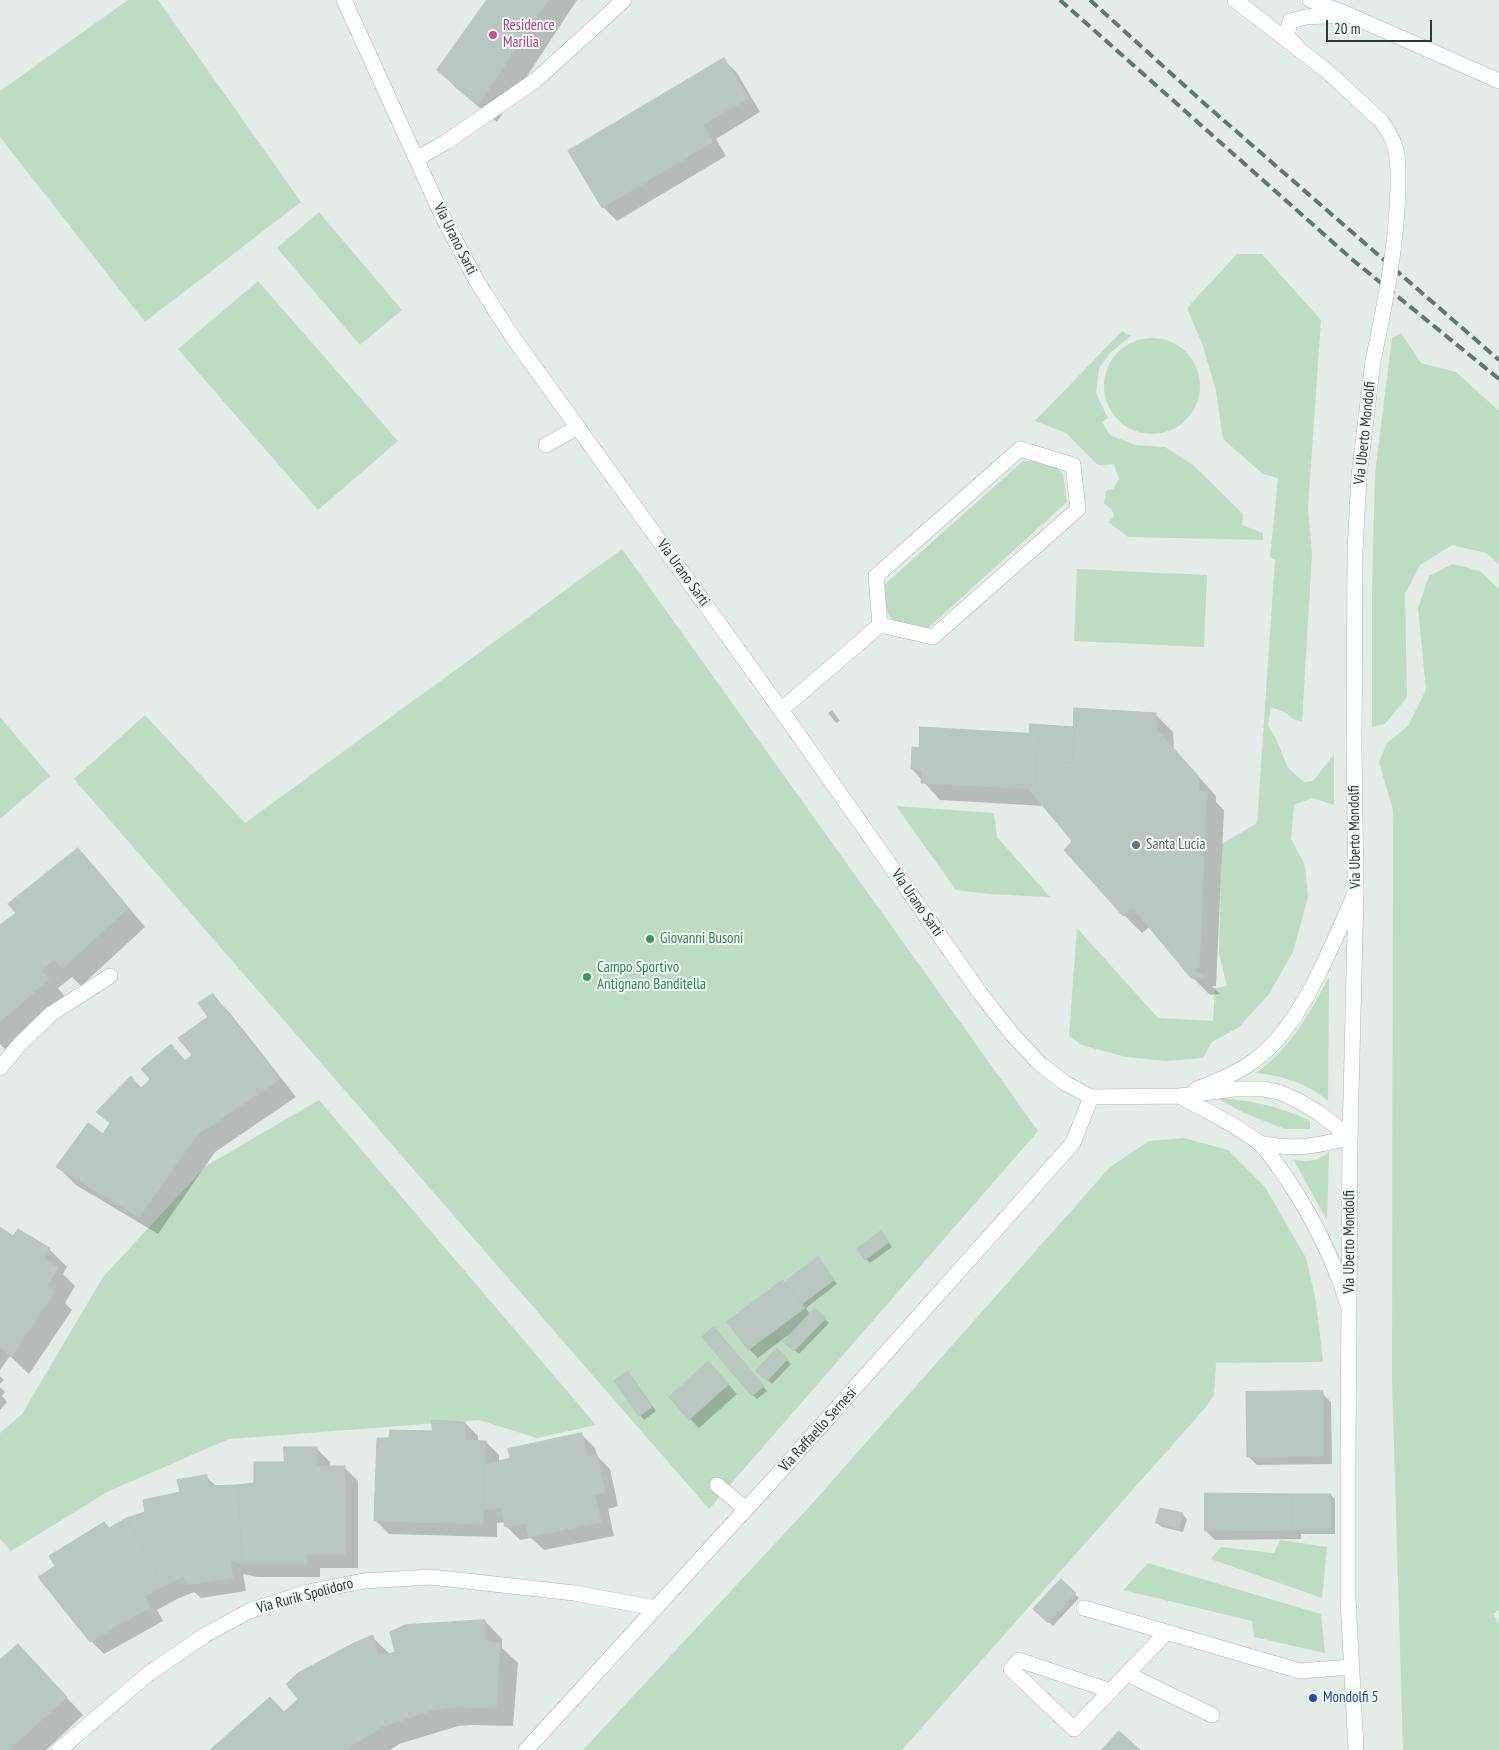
<!DOCTYPE html>
<html>
<head>
<meta charset="utf-8">
<style>
	body { margin:0 }
	#map { position:relative; width:1499px; height:1750px; overflow:hidden; background:#e3ece7; font-family:"PT Sans Narrow",sans-serif }
	canvas { display:block }
	.scale { position:absolute; left:1326px; top:20px; width:106px; height:22px; box-sizing:border-box; border:2px solid #233d33; border-top:0; padding-left:6px; font-size:15px; line-height:18px; white-space:nowrap; color:#233d33; -webkit-text-stroke:4px #f3f9f5; paint-order:stroke }
</style>
</head>
<body>
<div id="map">
<canvas width="1499" height="1750"></canvas>
<div class="scale">20 m</div>
</div>
<script>
const ctx = document.querySelector('canvas').getContext('2d');
ctx.lineJoin = 'round';
function fillPath(path, color) { ctx.fillStyle = color; ctx.fill(path, 'evenodd'); }
function strokePath(path, color, width, dash) { ctx.strokeStyle = color; ctx.lineWidth = width; ctx.lineCap = dash ? 'butt' : 'round'; ctx.setLineDash(dash || []); ctx.stroke(path); }
function drawText(font, color, halo, rows, align = 'center') {
  ctx.font = font + ' "PT Sans Narrow",sans-serif'; ctx.lineWidth = 4; ctx.setLineDash([]); ctx.textBaseline = 'middle'; ctx.strokeStyle = halo; ctx.fillStyle = color; for (const [text, x, y, turn = 0] of rows) {
    ctx.save(); ctx.translate(x, y); ctx.rotate((+turn || 0) * Math.PI / 180); ctx.textAlign = isNaN(turn) ? turn : align; if (halo) ctx.strokeText(text, 0, 0); ctx.fillText(text, 0, 0); ctx.restore();
  }
}
fillPath(new Path2D(`
	M128 0H158L301 202 145 322 0 137V91Z
	M319 212 402 310 360 345 277 248Z
	M1237 254H1262L1321 320 1308 508 1312 554 1302 722 1293 719 1286 713 1271 707 1268 725 1277 741 1288 768 1304 782 1313 781 1334 754V805L1312 798 1294 805 1291 839 1305 865 1308 897 1293 952 1269 994 1239 1027 1212 1042 1203 1058 1167 1061 1126 1057 1082 1045 1069 1036 1077 928 1158 1018 1213 1021 1215 988 1227 986 1219 953 1222 844 1257 823 1275 560 1270 557 1278 478 1263 474 1223 439 1216 391 1203 346 1187 308Z
	M258 281 398 441 318 510 178 349Z
	M1122 331 1131 336 1110 353 1099 368 1096 393 1108 418 1102 422 1110 435 1135 445 1165 447 1193 465 1243 514 1242 525 1263 533V540L1128 537 1108 522 1114 517 1112 510 1104 503 1106 491 1113 489 1119 479 1114 464 1098 465 1066 433 1035 421Z
	M1401 333 1421 363 1456 372 1499 411V564L1486 553 1452 545 1420 565 1405 594 1407 697 1385 724 1372 727V594L1375 473 1392 338Z
	M1104 386a48 48 0 1 1 96 0a48 48 0 1 1-96 0Z
	M1023 461H1036L1055 465 1063 474 1067 502 928 628 893 622C885 610 884 599 884 585Z
	M622 549 1038 1131 709 1509 74 779 145 715 245 823Z
	M1453 564 1480 571 1499 589V1610L1493 1614 1499 1623V1750H1403L1392 1379 1393 810 1379 762 1387 743 1408 726 1426 690 1418 608 1429 576Z
	M1077 569 1207 575 1204 647 1074 641Z
	M0 717 50 776 0 819Z
	M896 806 994 813 997 837 1050 897 989 894 956 890Z
	M1329 977 1328 1101C1307 1083 1283 1076 1256 1073 1291 1048 1309 1014 1329 977Z
	M1215 1097C1250 1101 1278 1105 1310 1121V1129H1285L1244 1113Z
	M319 1100 596 1425 537 1438 479 1420 229 1439 109 1491 11 1551 0 1539V1433L22 1414 103 1277 206 1166Z
	M1184 1138 1228 1150 1265 1187 1306 1258 1316 1301 1323 1362 1216 1363 1214 1395 1206 1407 902 1750H583L809 1507 1110 1167 1149 1141Z
	M1329 1152 1327 1220 1293 1159C1308 1163 1318 1161 1329 1152Z
	M1280 1540 1327 1547 1322 1598 1211 1559 1221 1547 1274 1553Z
	M1148 1563 1321 1614 1325 1653 1254 1637 1252 1621 1123 1590Z`), '#bcddc1');
fillPath(new Path2D(`
	M489 0H577L497 122 456 88 439 70Z
	M723 59 737 73 760 112 716 139 726 156 617 221 603 207Z
	M832 710 840 721 836 723 828 713Z
	M1155 714 1173 732 1174 749 1216 796V802L1224 810 1216 986H1212L1220 994 1210 995 1192 977 1150 926 1142 933 1124 915 1074 841 1044 806 940 800 912 769 920 749 1031 734V726L1076 728Z
	M78 850 95 867 145 927 81 986 72 977 58 988 65 997 6 1050 0 1044V925L2 927 17 913Z
	M212 995 230 1013 296 1097 215 1152 158 1234 76 1185 58 1167 103 1136 111 1124 98 1111 141 1089 152 1080 171 1046 186 1062 194 1056 210 1017Z
	M0 1229 14 1237 49 1249 67 1267 63 1274 75 1286 65 1303 72 1310 29 1374 10 1356 0 1370Z
	M885 1237 892 1247 870 1263 866 1259Z
	M818 1259 837 1284 806 1308 810 1315 815 1310 829 1323 799 1354 785 1342 792 1334 791 1333 758 1358 749 1349 785 1283Z
	M718 1333 767 1391 757 1399 753 1395Z
	M777 1350 791 1364 772 1384 758 1371Z
	M717 1372 737 1394 699 1428 690 1419Z
	M0 1376 4 1380 0 1384Z
	M632 1377 656 1411 644 1420 616 1381Z
	M0 1387 5 1392 2 1396 7 1402 0 1410Z
	M1322 1393 1331 1402 1332 1464 1257 1465 1248 1456Z
	M465 1423 478 1436V1442H486L499 1455V1463L582 1435 595 1448 597 1456 610 1469 618 1506 608 1509 614 1536 544 1550 531 1538 520 1540 507 1527 506 1522 497 1523V1537L389 1534 375 1520 391 1440 433 1432Z
	M317 1449 330 1462V1467H344L358 1481V1568H320V1577H258L243 1574 246 1591 201 1598 194 1592 177 1599 157 1610 163 1621 104 1654 91 1641 109 1529 147 1513 206 1477 217 1487 255 1484 286 1464Z
	M1330 1495 1335 1499V1534H1301V1539L1215 1540 1206 1531Z
	M1182 1514 1187 1519 1183 1532 1162 1527 1157 1523Z
	M1061 1581 1079 1598 1053 1626 1035 1609Z
	M485 1621 502 1639V1648L518 1663 513 1726 472 1725 458 1726 399 1744 390 1750H212L285 1713 372 1637 390 1654Z
	M18 1645 83 1715 46 1750H0V1662Z`), '#0003');
const building = new Path2D(`
	M487 0H548L478 105 437 70Z
	M724 58 748 98 703 125 713 142 602 208 568 151Z
	M1074 708 1156 713 1157 730 1199 777V791H1207L1199 968 1193 969 1204 977 1191 978 1133 908 1123 916 1064 850 1072 841 1028 788 1035 789 1037 761 1073 763Z
	M1030 724 1075 727 1073 763 1037 761 1038 734 1030 733Z
	M920 727 1038 734 1035 789 921 783 922 770 911 769 912 747 919 748Z
	M78 848 128 908 62 969 54 960 41 970 49 979 0 1022V925L16 913 8 904Z
	M213 994 280 1079 198 1134 139 1217 56 1167 88 1123 103 1134 110 1123 96 1112 131 1076 141 1088 150 1079 141 1069 171 1044 185 1061 192 1055 178 1038 208 1017 198 1003Z
	M0 1227 13 1236 18 1229 50 1248 44 1259 58 1268 47 1286 55 1291 11 1357 0 1347Z
	M881 1231 889 1242 865 1260 857 1249Z
	M818 1257 834 1280 802 1304 785 1282Z
	M783 1280 805 1308 748 1350 727 1322Z
	M815 1308 826 1318 794 1351 783 1342Z
	M714 1327 764 1386 752 1396 702 1337Z
	M777 1348 788 1359 767 1381 756 1371Z
	M708 1362 729 1384 689 1420 669 1397Z
	M628 1371 652 1407 639 1416 614 1381Z
	M1323 1391V1456L1247 1457 1246 1392Z
	M432 1420 465 1422V1440L486 1441 483 1524 374 1521 377 1438H389L390 1430 432 1431Z
	M582 1433 587 1457 597 1454 605 1493 595 1495 601 1522 529 1537 526 1523 505 1527 501 1507 484 1510 485 1465 510 1458 508 1449Z
	M284 1447H317V1466H345V1555H307V1564H243L237 1485 254 1483V1462H284Z
	M207 1475 209 1486 237 1485 243 1564 230 1561 233 1578 186 1585 184 1577 163 1586 127 1518 145 1512 143 1500 180 1492 177 1480Z
	M1205 1493 1293 1494V1530L1205 1531Z
	M1293 1494H1331V1530H1293Z
	M1160 1508 1183 1513 1179 1529 1156 1523Z
	M127 1518 163 1586 145 1596 150 1607 90 1642 38 1577 55 1566 49 1556 104 1522 109 1528Z
	M1061 1579 1076 1593 1048 1623 1033 1609Z
	M485 1620V1640L500 1644 496 1708 454 1707 433 1710 381 1727 347 1750H210L270 1697 284 1712 298 1699 286 1684 298 1673 354 1643 373 1635 378 1657 395 1652 390 1632 405 1625Z
	M18 1644 67 1697 9 1750H0V1660Z
	M1119 1731 1140 1750H1102Z`);
fillPath(building, '#b8c7bf');
strokePath(building, '#b5c6bd', 1);
const lane = new Path2D(`
	M416 159 446 142 536 80 624 0
	M546 445 578 427
	M781 710 880 625 933 637 1078 509 1073 465 1020 449 876 576 880 625
	M717 1485 746 1509
	M1084 1608 1300 1671 1351 1667
	M1127 1674 1212 1715
	M1111 1691 1019 1660 1011 1669 1074 1729 1167 1632`);
const street = new Path2D(`
	M344 0 441 213 476 280 512 336 781 710 980 993 1012 1034 1040 1064 1065 1083 1091 1097 1180 1096 1234 1089H1263L1279 1092 1297 1100 1319 1113 1350 1137
	M0 1068 19 1045 51 1014 110 976
	M1197 1089C1219 1080 1243 1071 1261 1055 1305 1019 1332 943 1356 892
	M1180 1096C1205 1111 1236 1124 1259 1143 1271 1154 1280 1169 1289 1182 1314 1220 1334 1260 1347 1303
	M1259 1143C1296 1150 1314 1147 1350 1137
	M59 1750 148 1674 205 1635 249 1611 308 1592 363 1581 431 1577 574 1593 656 1608
	M526 1750 778 1474 1073 1143 1091 1097`);
const secondary = new Path2D(`
	M1235 0 1327 71 1381 121
	M1310 0 1347 14 1499 81
	M1296 45 1287 37 1290 21 1306 17 1341 15
	M1356 1750 1348 1598V1461L1350 1137 1356 892 1354 748 1355 551 1359 476 1373 361`);
strokePath(lane, '#a6b4ad', 16);
strokePath(street, '#a6b4ad', 16);
strokePath(secondary, '#a1b8ad', 16);
strokePath(lane, '#fff', 15);
strokePath(street, '#fff', 15);
strokePath(secondary, '#fff', 15);
strokePath(new Path2D(`
	M1060 0 1354 261 1499 379
	M1090 0 1206 105 1499 360`), '#5d796e', 4, [10, 5]);
const secondaryBridge = new Path2D(`
	M1373 361C1385 304 1397 245 1398 186 1398 172 1399 157 1394 144 1391 135 1386 128 1381 121`);
strokePath(secondaryBridge, '#a1b8ad', 16, []);
strokePath(secondaryBridge, '#fff', 15);
for (const [x, y, r, color] of [
	[493,35,5,"#d1479c"],
	[1136,845,5,"#6b7280"],
	[650,939,5,"#2e9e5b"],
	[587,977,5,"#2e9e5b"],
	[1313,1698,5,"#1a4fb4"]
]) { const dot = new Path2D(); dot.arc(x, y, r, 0, 2 * Math.PI); ctx.fillStyle = color; ctx.fill(dot); strokePath(dot, '#f3f9f5', 2); }
drawText('15px', '#b23c85', '#f3f9f5', [
	["Residence",503,26],
	["Marilia",503,43]
], 'left');
drawText('15px', '#233d33', '#f3f9f5', [
	["Via Urano Sarti",455,239,63],
	["Via Uberto Mondolfi",1365,433,-84],
	["Via Urano Sarti",683,573,54],
	["Via Uberto Mondolfi",1355,837,-91],
	["Via Urano Sarti",917,903,55],
	["Via Uberto Mondolfi",1350,1242,-90],
	["Via Raffaello Sernesi",818,1430,-48],
	["Via Rurik Spolidoro",305,1596,-15]
]);
drawText('15px', '#5b616d', '#f3f9f5', [
	["Santa Lucia",1146,845]
], 'left');
drawText('15px', '#27864d', '#f3f9f5', [
	["Giovanni Busoni",660,939],
	["Campo Sportivo",597,968],
	["Antignano Banditella",597,985]
], 'left');
drawText('15px', '#164399', '#f3f9f5', [
	["Mondolfi 5",1323,1698]
], 'left');
</script>
</body>
</html>
